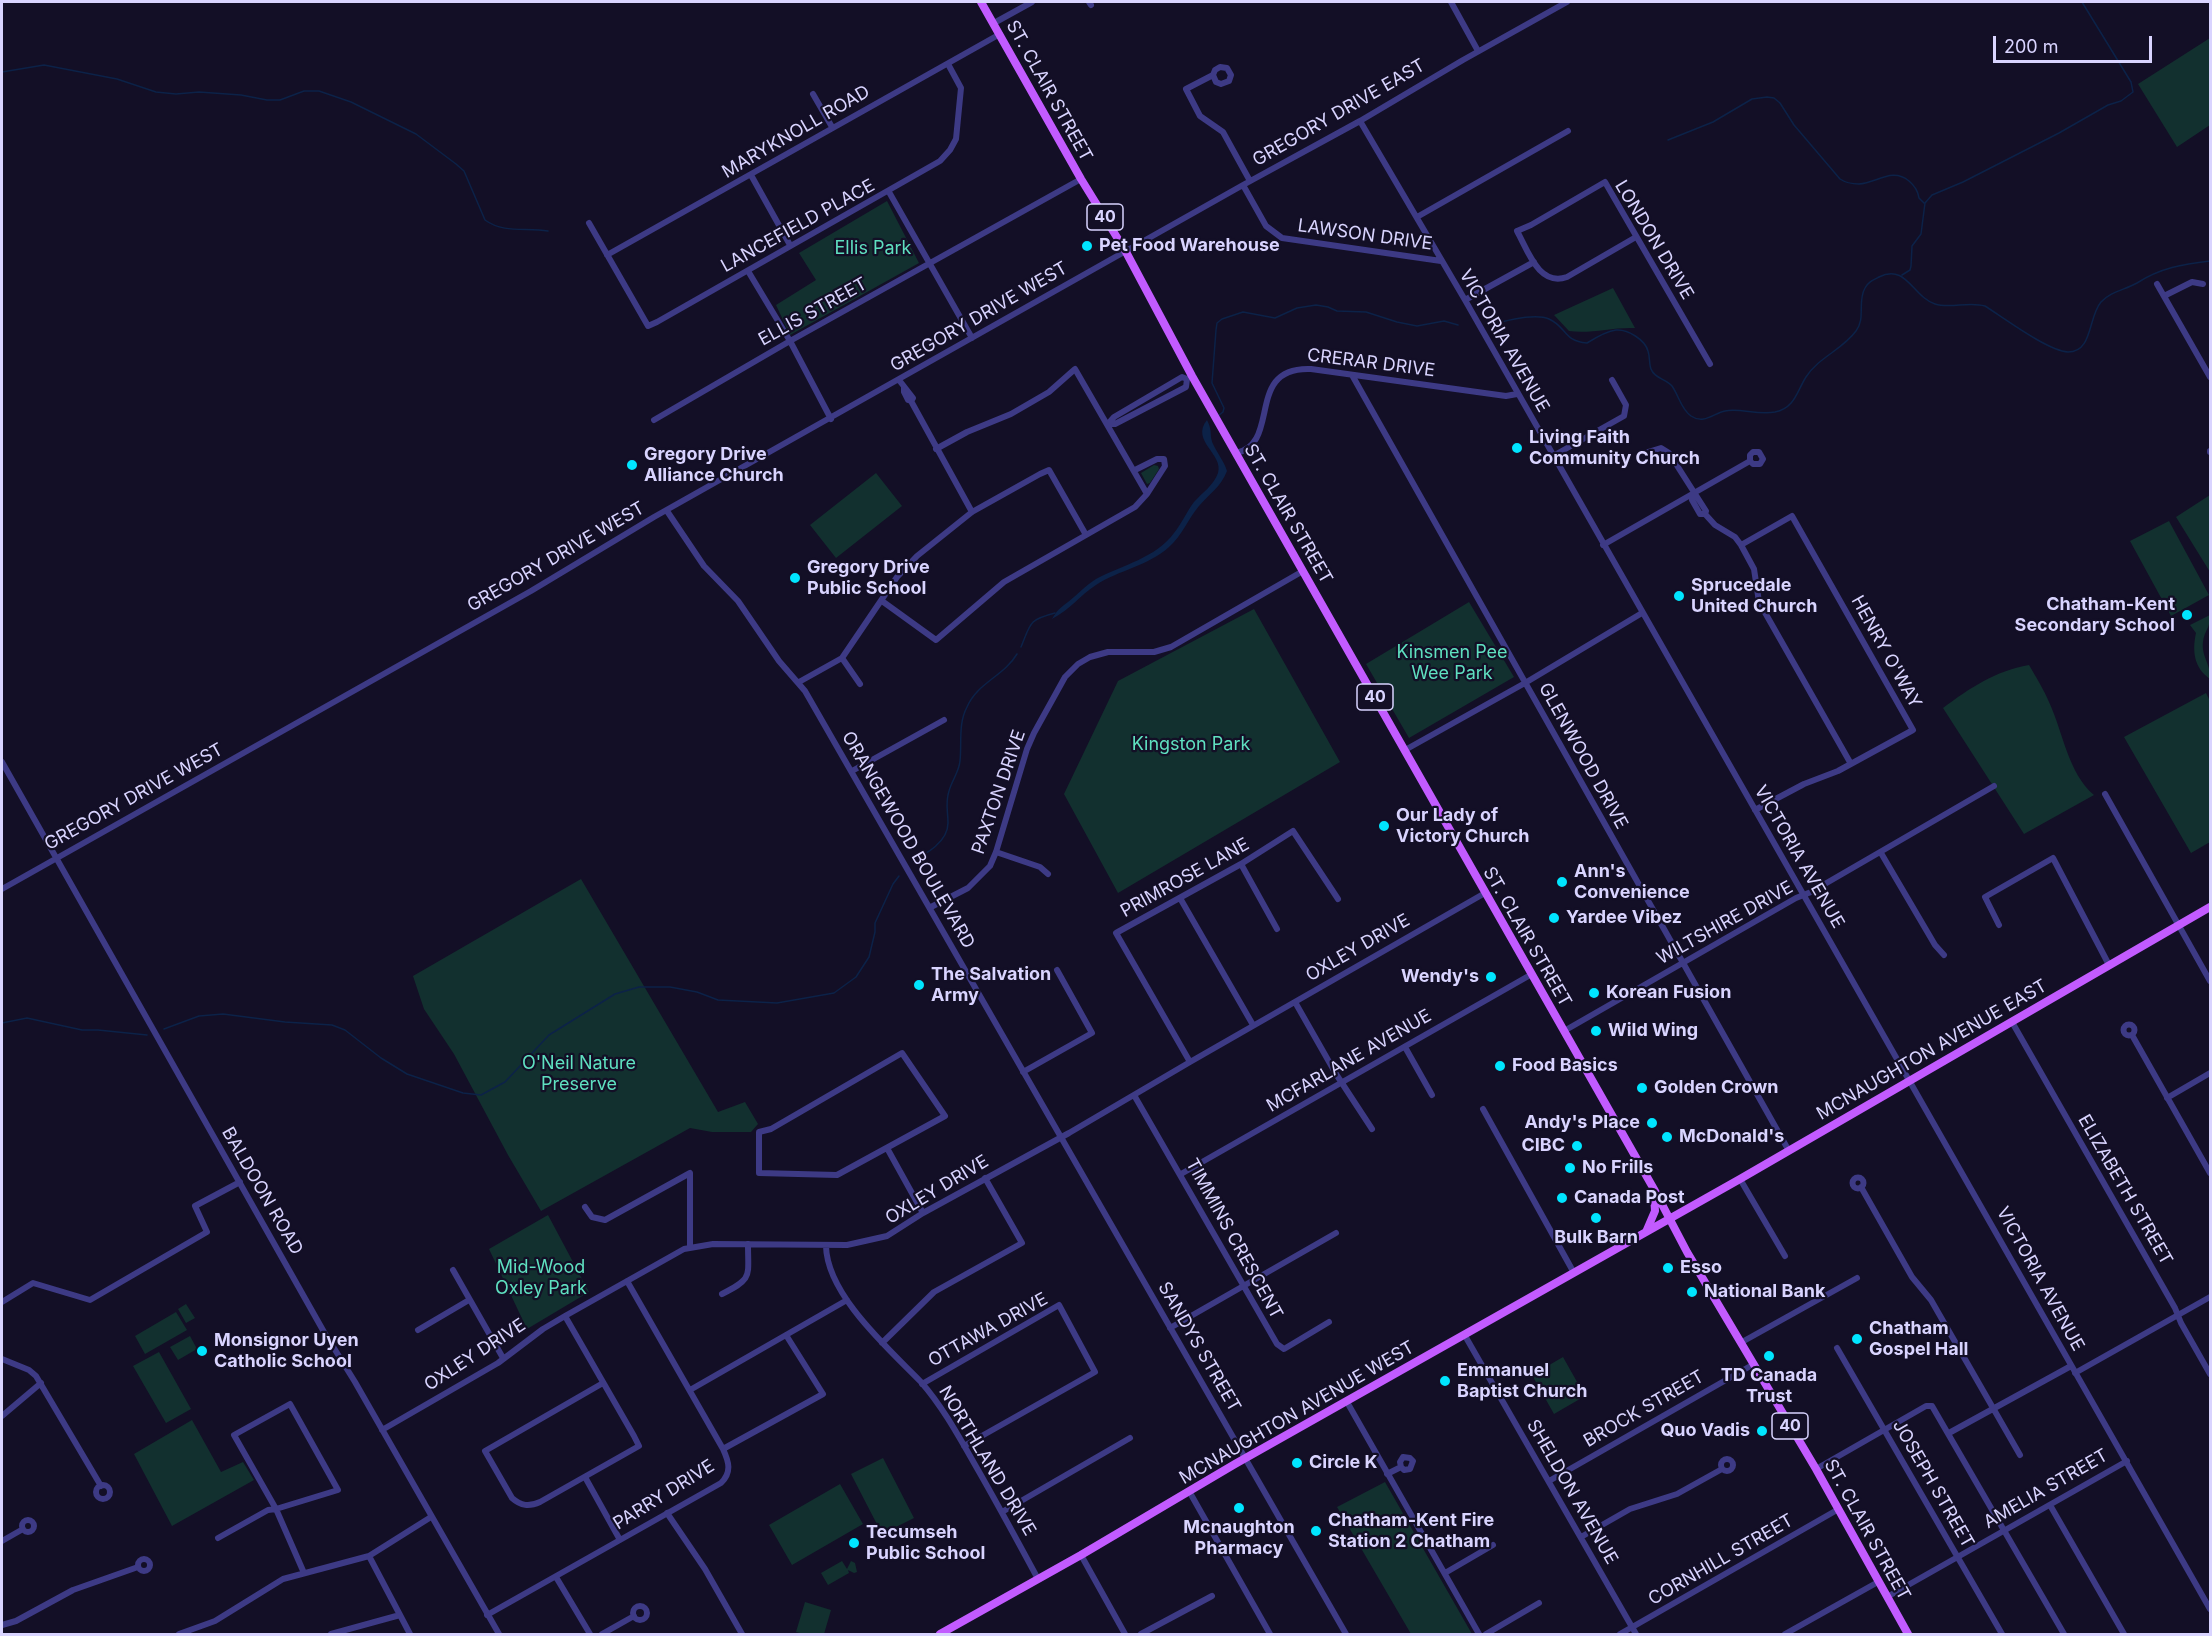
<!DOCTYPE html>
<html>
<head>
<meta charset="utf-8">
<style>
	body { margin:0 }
	#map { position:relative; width:2212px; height:1636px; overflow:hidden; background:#130f26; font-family:Inter,sans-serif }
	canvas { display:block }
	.frame { position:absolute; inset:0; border:3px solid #d9d4ff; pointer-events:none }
	.scale { position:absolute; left:1993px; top:36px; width:159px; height:27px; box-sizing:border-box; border:3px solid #d9d4ff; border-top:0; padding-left:8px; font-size:18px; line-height:21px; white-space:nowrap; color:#d9d4ff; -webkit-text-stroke:4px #130f26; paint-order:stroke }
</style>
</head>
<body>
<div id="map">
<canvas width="2212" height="1636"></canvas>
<div class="frame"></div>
<div class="scale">200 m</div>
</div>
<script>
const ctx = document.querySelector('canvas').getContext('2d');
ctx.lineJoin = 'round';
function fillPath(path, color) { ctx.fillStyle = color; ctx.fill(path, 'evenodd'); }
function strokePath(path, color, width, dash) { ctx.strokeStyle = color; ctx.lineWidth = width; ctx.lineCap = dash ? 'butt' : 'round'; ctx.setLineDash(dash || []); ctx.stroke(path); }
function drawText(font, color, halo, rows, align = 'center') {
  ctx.font = font + ' Inter,sans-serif'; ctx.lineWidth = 4.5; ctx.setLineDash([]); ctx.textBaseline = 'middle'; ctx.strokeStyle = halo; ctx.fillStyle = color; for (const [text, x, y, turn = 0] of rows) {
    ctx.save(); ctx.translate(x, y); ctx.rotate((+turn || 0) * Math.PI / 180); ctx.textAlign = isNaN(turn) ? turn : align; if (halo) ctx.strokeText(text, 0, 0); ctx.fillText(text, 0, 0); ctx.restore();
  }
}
fillPath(new Path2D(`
	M2210 38V125L2177 147 2138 84Z
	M887 201 919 263 790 335 776 305 816 280 799 253Z
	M1613 288 1635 328C1612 327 1591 334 1569 331L1554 315Z
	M1154 465 1158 466 1159 469 1150 483 1147 484 1141 473Z
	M876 473 902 506 836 558 810 525Z
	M2210 495V572L2176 517Z
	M2169 521 2209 595 2171 616 2130 541Z
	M1469 602 1514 677 1409 738 1366 664Z
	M1254 609 1340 762 1118 893 1064 794 1118 681Z
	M2210 615C2211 627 2204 631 2203 642 2201 656 2211 664 2210 679 2194 668 2192 651 2196 633L2190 625Z
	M2029 665C2036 677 2044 690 2049 702 2063 732 2068 773 2094 795L2024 834 1943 708C1970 688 1995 671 2029 665Z
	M2206 693 2210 701V842L2191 853 2124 737Z
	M581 879 718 1112 745 1102 758 1124 751 1132H712L690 1128 541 1211 508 1155 454 1054 424 1009 413 976Z
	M548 1215 589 1292 527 1329 489 1249Z
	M186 1304 195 1318 186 1323 178 1309Z
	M176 1312 187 1330 145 1354 135 1336Z
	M190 1336 197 1349 178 1360 170 1347Z
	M159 1352 191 1409 166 1423 133 1366Z
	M1563 1357 1585 1396 1554 1414 1532 1375Z
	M192 1420 221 1472 243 1462 254 1480 172 1526 134 1454Z
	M883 1458 914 1518 882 1534 851 1474Z
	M1385 1482 1472 1634H1411L1337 1507Z
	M840 1484 863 1524 792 1565 769 1525Z
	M842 1561 847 1569 851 1561 855 1563 857 1572 854 1573 848 1570 849 1573 828 1585 821 1573Z
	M805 1602 831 1610 824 1634H804L796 1632Z`), '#12302f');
fillPath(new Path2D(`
	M1207 420C1213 432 1209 434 1213 444 1217 453 1224 461 1227 471 1221 487 1209 494 1199 506 1188 519 1182 536 1169 547 1148 566 1119 570 1096 585 1079 596 1071 609 1052 619 1057 610 1060 608 1068 602 1077 595 1085 586 1096 579 1122 565 1156 558 1174 533 1182 523 1187 511 1194 502 1202 493 1214 485 1218 473 1224 454 1190 441 1207 420Z`), '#0c2248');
strokePath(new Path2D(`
	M2 72 44 65 117 79 156 92 176 94 199 92 241 95 267 100H280L304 91H319L351 102 416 134 456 164 464 171 485 220C504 234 527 227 548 231
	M1668 140 1713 122 1752 99 1767 97 1774 98 1780 103 1794 125 1840 179C1846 183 1851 184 1859 184 1877 183 1892 167 1909 181 1915 186 1918 191 1919 198L1924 203
	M1902 275 1910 270 1911 266 1912 246 1921 234 1925 203 1932 195 1963 182 2059 133 2108 105 2121 101 2133 92 2131 82 2082 2
	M1497 323C1510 320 1536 313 1549 319 1567 327 1563 341 1587 343 1595 338 1607 331 1616 330 1628 329 1645 340 1648 351 1650 357 1649 364 1651 369 1654 378 1666 379 1672 386 1679 396 1681 409 1691 416 1704 425 1714 413 1725 411 1740 408 1757 415 1775 412 1795 408 1797 391 1806 377 1819 357 1842 350 1856 331 1866 318 1857 302 1865 288 1868 282 1873 280 1879 277 1906 263 1913 297 1935 304 1951 309 1968 301 1985 306 2004 318 2048 351 2068 352 2093 352 2088 317 2101 302 2111 291 2125 290 2137 283 2160 268 2183 264 2210 261
	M1218 416 1223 412 1224 408 1212 383 1216 330 1217 323 1222 319 1243 312 1275 318 1297 308 1316 305 1328 307 1337 311 1366 312 1397 322 1417 326 1444 321 1458 325
	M1021 647C1031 623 1028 620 1055 613
	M912 861C926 854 948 842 948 823 948 811 945 803 949 791 952 780 959 772 960 761 962 742 958 724 967 707 977 683 1004 676 1017 654
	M2 1023 27 1018 82 1030H98L147 1035
	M164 1029 199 1016 223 1014 285 1022 332 1025 345 1030 381 1058 407 1074 463 1093 481 1095 505 1082 549 1035 615 994 639 987H670L697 992 718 1000 777 1003 834 993 856 977 869 957 875 932V923L893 884 899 876`), '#0c2248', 1.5);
strokePath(new Path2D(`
	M1089 2 1091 5
	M1451 2 1478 51
	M994 23 1032 2
	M1213 75 1216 82 1221 84 1229 81 1231 75 1227 68 1220 67 1215 70 1213 75 1186 89 1200 116 1223 132 1250 181
	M813 94 832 127
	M1360 121 1465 300 2210 1609
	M751 175 790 245
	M1243 185 1266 226 1282 238 1441 261
	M889 192 972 338
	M1417 217 1568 131
	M589 223 648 326 657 322 940 161 950 150 956 139 961 88 948 64
	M1636 237 1567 277C1539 287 1528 251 1517 231L1531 225 1605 182 1710 364
	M607 255 1000 34
	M748 271 790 341 831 419
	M2157 284 2210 377
	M2164 296 2192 282 2203 284
	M1465 300 1534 262
	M1352 375 1789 1151
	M899 380 913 398 911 401 972 512
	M904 388V392L908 400 911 401
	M654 420 790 341 1081 179
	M1108 424 1114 417 1182 377 1187 379 1192 376
	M1108 424H1115L1186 387 1187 379
	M1648 452 1661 448 1669 453 1706 511 1705 514
	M2210 452V451
	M1236 453C1282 444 1244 366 1311 369L1506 396 1517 394
	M1553 456 1624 416 1626 405 1612 380
	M1135 470 1157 459H1164L1165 466 1147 494
	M1694 493 1692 500 1700 514H1705L1715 525 1735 537 1741 545 1754 569 1759 602 1851 764
	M667 511 704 566 738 601 779 661 805 691 1346 1634
	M1603 545 1750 461V455L1753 452H1759L1763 459 1760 464H1753L1750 461
	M1741 545 1792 516 1913 730 1838 771 1804 784 1755 810
	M882 601 936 640 1004 582 1135 507 1147 494 1075 369 1049 392 1011 414 967 432 936 449
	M842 658 860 684
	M799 682 842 658 897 577 917 556 972 512 1040 474 1049 470 1086 535
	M1405 750 1525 683 1642 613
	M2 762 324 1332 355 1382 499 1634
	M852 771 944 720
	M2105 794 2210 981
	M996 852 1040 867 1048 874
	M1881 853 1935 945 1944 955
	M1241 864 1277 929
	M2 889 531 591 654 517 1243 185 1360 121 1463 60 1567 2
	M1180 898 1253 1025
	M931 907 968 888 990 866 996 852 1027 749 1034 733 1065 677 1078 664 1090 657 1108 652H1154L1171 647 1303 571
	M1999 925 1985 897 2053 858 2109 965
	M1295 1002 1336 1074 1372 1129
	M2012 1022 2175 1308 2181 1323 2210 1374
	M2123.5 1030a5.5 5.5 0 1 1 11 0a5.5 5.5 0 1 1-11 0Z
	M1564 1031 1796 898 1811 892 1994 786
	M2132 1035 2210 1173
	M1405 1047 1432 1095
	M902 1053 945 1116 837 1175 759 1173V1132L771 1129Z
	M1190 1062 1116 933 1241 864 1293 831 1338 899
	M1023 1072 1092 1033 1057 970
	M1134 1095 1277 1344 1284 1349 1329 1322
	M2167 1098 2210 1073
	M1483 1109 1574 1273
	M887 1148 923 1213
	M1181 1174 1532 974
	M1852.5 1183a5.5 5.5 0 1 1 11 0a5.5 5.5 0 1 1-11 0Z
	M1740 1179 1785 1256
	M1861 1187 1912 1277 1931 1300 2020 1455
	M585 1207 592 1217 605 1220 690 1173V1248
	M826 1246C827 1295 889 1349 921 1382 942 1406 958 1435 974 1463 996 1501 1017 1540 1038 1579
	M453 1270 503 1358
	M722 1294C753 1278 748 1278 748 1244
	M2 1302 33 1283 90 1300 207 1232 195 1206 240 1182
	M565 1316 634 1436 639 1446 540 1502C529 1507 521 1506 512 1498L485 1451 603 1383
	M1170 1328 1336 1233
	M418 1330 469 1300
	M1464 1334 1636 1634
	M1742 1342 1857 1278
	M882 1343 934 1292 1022 1243 985 1178
	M1837 1348 2002 1634
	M2 1359 29 1370 36 1376 101 1486
	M2075 1373 2210 1297
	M922 1384 1059 1305 1095 1372 964 1446
	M690 1390 847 1300
	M1347 1402 1479 1634
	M2 1416 41 1383
	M382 1430 498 1363 543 1329 565 1316 684 1249 713 1244 847 1245 887 1236 923 1213 1069 1133 1190 1062 1485 893
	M1949 1433 2071 1366
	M723 1449 823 1394 786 1335
	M1721 1465a6 6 0 1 1 12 0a6 6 0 1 1-12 0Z
	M1816 1469 1926 1406H1932L2064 1634
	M1387 1474 1401 1467 1404 1470 1410 1469 1413 1461 1410 1458 1403 1457 1400 1462 1401 1467
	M585 1477 620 1540
	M1549 1481 1754 1364
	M96 1492a7 7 0 1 1 14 0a7 7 0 1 1-14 0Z
	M1189 1491 1270 1634
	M2050 1505 2124 1634
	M1002 1512 1130 1438
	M667 1513 705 1569 742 1634
	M22 1526a6 6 0 1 1 12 0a6 6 0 1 1-12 0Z
	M1581 1537 1630 1509 1677 1494 1722 1469
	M218 1538 268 1510 276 1509 338 1490 290 1404 234 1435 276 1509 304 1573
	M2 1541 23 1529
	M1081 1555 1125 1634
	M369 1556 410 1634
	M138 1565a6 6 0 1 1 12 0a6 6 0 1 1-12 0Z
	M1445 1573 1493 1545
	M556 1577 590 1634
	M1887 1597 2127 1461
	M633 1613a7 7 0 1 1 14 0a7 7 0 1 1-14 0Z
	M487 1615 721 1483C732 1472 729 1462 723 1449L627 1281
	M2 1625 16 1621 73 1590 138 1567
	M179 1634 215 1621 283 1579 369 1556 431 1517
	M331 1634 400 1615
	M602 1634 634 1616
	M1141 1634 1212 1596
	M1486 1634 1539 1603
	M1620 1634 1837 1510
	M1785 1634 1878 1582`), '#3d3a85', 6);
strokePath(new Path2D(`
	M981 2 1081 179 1126 252 1192 376 1655 1191 1687 1252 1816 1469 1908 1634
	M1646 1232 1655 1211 1654 1195
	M940 1634 1081 1555 1235 1464 1740 1179 2210 907`), '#c25bff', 8);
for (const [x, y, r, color] of [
	[1087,246,6,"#00e5ff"],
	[1517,448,6,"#00e5ff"],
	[632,465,6,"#00e5ff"],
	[795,578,6,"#00e5ff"],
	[1679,596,6,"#00e5ff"],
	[2187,615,6,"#00e5ff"],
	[1384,826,6,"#00e5ff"],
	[1562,882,6,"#00e5ff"],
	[1554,918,6,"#00e5ff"],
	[1491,977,6,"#00e5ff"],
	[919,985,6,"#00e5ff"],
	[1594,993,6,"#00e5ff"],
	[1596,1031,6,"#00e5ff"],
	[1500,1066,6,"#00e5ff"],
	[1642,1088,6,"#00e5ff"],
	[1652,1123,6,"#00e5ff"],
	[1667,1137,6,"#00e5ff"],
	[1577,1146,6,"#00e5ff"],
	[1570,1168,6,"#00e5ff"],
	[1562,1198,6,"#00e5ff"],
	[1596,1218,6,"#00e5ff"],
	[1668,1268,6,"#00e5ff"],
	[1692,1292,6,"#00e5ff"],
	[1857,1339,6,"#00e5ff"],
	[202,1351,6,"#00e5ff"],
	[1769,1356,6,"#00e5ff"],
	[1445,1381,6,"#00e5ff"],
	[1762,1431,6,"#00e5ff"],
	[1297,1463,6,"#00e5ff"],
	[1239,1508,6,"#00e5ff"],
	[1316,1531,6,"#00e5ff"],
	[854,1543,6,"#00e5ff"]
]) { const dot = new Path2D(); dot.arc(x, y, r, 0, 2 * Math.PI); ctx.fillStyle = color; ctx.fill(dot); strokePath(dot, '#130f26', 2); }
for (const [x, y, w] of [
	[1105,217,36],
	[1375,697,36],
	[1790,1426,36]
]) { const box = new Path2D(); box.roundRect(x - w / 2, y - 13, w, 26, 4.5); ctx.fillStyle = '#130f26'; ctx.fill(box); strokePath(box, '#d9d4ff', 1.5); }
drawText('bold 16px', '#d9d4ff', null, [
	["40",1105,217],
	["40",1375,697],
	["40",1790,1426]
]);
drawText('18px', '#d9d4ff', '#130f26', [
	["ST. CLAIR STREET",1049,91,61],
	["GREGORY DRIVE EAST",1339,113,-30],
	["MARYKNOLL ROAD",796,132,-30],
	["LANCEFIELD PLACE",798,226,-29],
	["LAWSON DRIVE",1365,235,8],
	["LONDON DRIVE",1654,240,59],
	["ELLIS STREET",813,312,-29],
	["GREGORY DRIVE WEST",979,317,-30],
	["VICTORIA AVENUE",1504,341,60],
	["CRERAR DRIVE",1371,363,7],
	["ST. CLAIR STREET",1288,514,60],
	["GREGORY DRIVE WEST",556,557,-30],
	["HENRY O'WAY",1886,652,61],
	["GLENWOOD DRIVE",1583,756,61],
	["PAXTON DRIVE",999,792,-71],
	["GREGORY DRIVE WEST",134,797,-29],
	["ORANGEWOOD BOULEVARD",908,840,60],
	["VICTORIA AVENUE",1799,857,60],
	["PRIMROSE LANE",1185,878,-29],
	["WILTSHIRE DRIVE",1725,923,-29],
	["ST. CLAIR STREET",1527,937,60],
	["OXLEY DRIVE",1358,948,-30],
	["MCNAUGHTON AVENUE EAST",1932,1050,-30],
	["MCFARLANE AVENUE",1349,1061,-30],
	["OXLEY DRIVE",937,1190,-31],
	["ELIZABETH STREET",2125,1190,60],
	["BALDOON ROAD",262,1191,60],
	["TIMMINS CRESCENT",1234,1239,61],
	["VICTORIA AVENUE",2040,1279,61],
	["OTTAWA DRIVE",988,1330,-29],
	["SANDYS STREET",1199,1347,60],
	["OXLEY DRIVE",475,1355,-33],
	["BROCK STREET",1644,1409,-30],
	["MCNAUGHTON AVENUE WEST",1297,1413,-30],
	["NORTHLAND DRIVE",987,1461,59],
	["JOSEPH STREET",1933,1484,60],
	["AMELIA STREET",2046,1489,-30],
	["SHELDON AVENUE",1572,1492,60],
	["PARRY DRIVE",664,1495,-32],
	["ST. CLAIR STREET",1867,1530,61],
	["CORNHILL STREET",1721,1560,-30]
]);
drawText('bold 18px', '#d9d4ff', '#130f26', [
	["Pet Food Warehouse",1099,246],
	["Living Faith",1529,438],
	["Community Church",1529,459],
	["Gregory Drive",644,455],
	["Alliance Church",644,476],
	["Gregory Drive",807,568],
	["Public School",807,589],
	["Sprucedale",1691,586],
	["United Church",1691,607],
	["Chatham-Kent",2175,605,"right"],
	["Secondary School",2175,626,"right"],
	["Our Lady of",1396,816],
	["Victory Church",1396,837],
	["Ann's",1574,872],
	["Convenience",1574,893],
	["Yardee Vibez",1566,918],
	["The Salvation",931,975],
	["Army",931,996],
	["Wendy's",1479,977,"right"],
	["Korean Fusion",1606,993],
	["Wild Wing",1608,1031],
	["Food Basics",1512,1066],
	["Golden Crown",1654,1088],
	["Andy's Place",1640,1123,"right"],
	["McDonald's",1679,1137],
	["CIBC",1565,1146,"right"],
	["No Frills",1582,1168],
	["Canada Post",1574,1198],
	["Bulk Barn",1596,1238,"center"],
	["Esso",1680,1268],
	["National Bank",1704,1292],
	["Chatham",1869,1329],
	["Gospel Hall",1869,1350],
	["Monsignor Uyen",214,1341],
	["Catholic School",214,1362],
	["Emmanuel",1457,1371],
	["Baptist Church",1457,1392],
	["TD Canada",1769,1376,"center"],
	["Trust",1769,1397,"center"],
	["Quo Vadis",1750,1431,"right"],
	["Circle K",1309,1463],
	["Chatham-Kent Fire",1328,1521],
	["Station 2 Chatham",1328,1542],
	["Mcnaughton",1239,1528,"center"],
	["Pharmacy",1239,1549,"center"],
	["Tecumseh",866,1533],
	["Public School",866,1554]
], 'left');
drawText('18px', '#5fe0c0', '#130f26', [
	["Ellis Park",873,249],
	["Kinsmen Pee",1452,653],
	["Wee Park",1452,674],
	["Kingston Park",1191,745],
	["O'Neil Nature",579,1064],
	["Preserve",579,1085],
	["Mid-Wood",541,1268],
	["Oxley Park",541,1289]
]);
</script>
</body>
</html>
